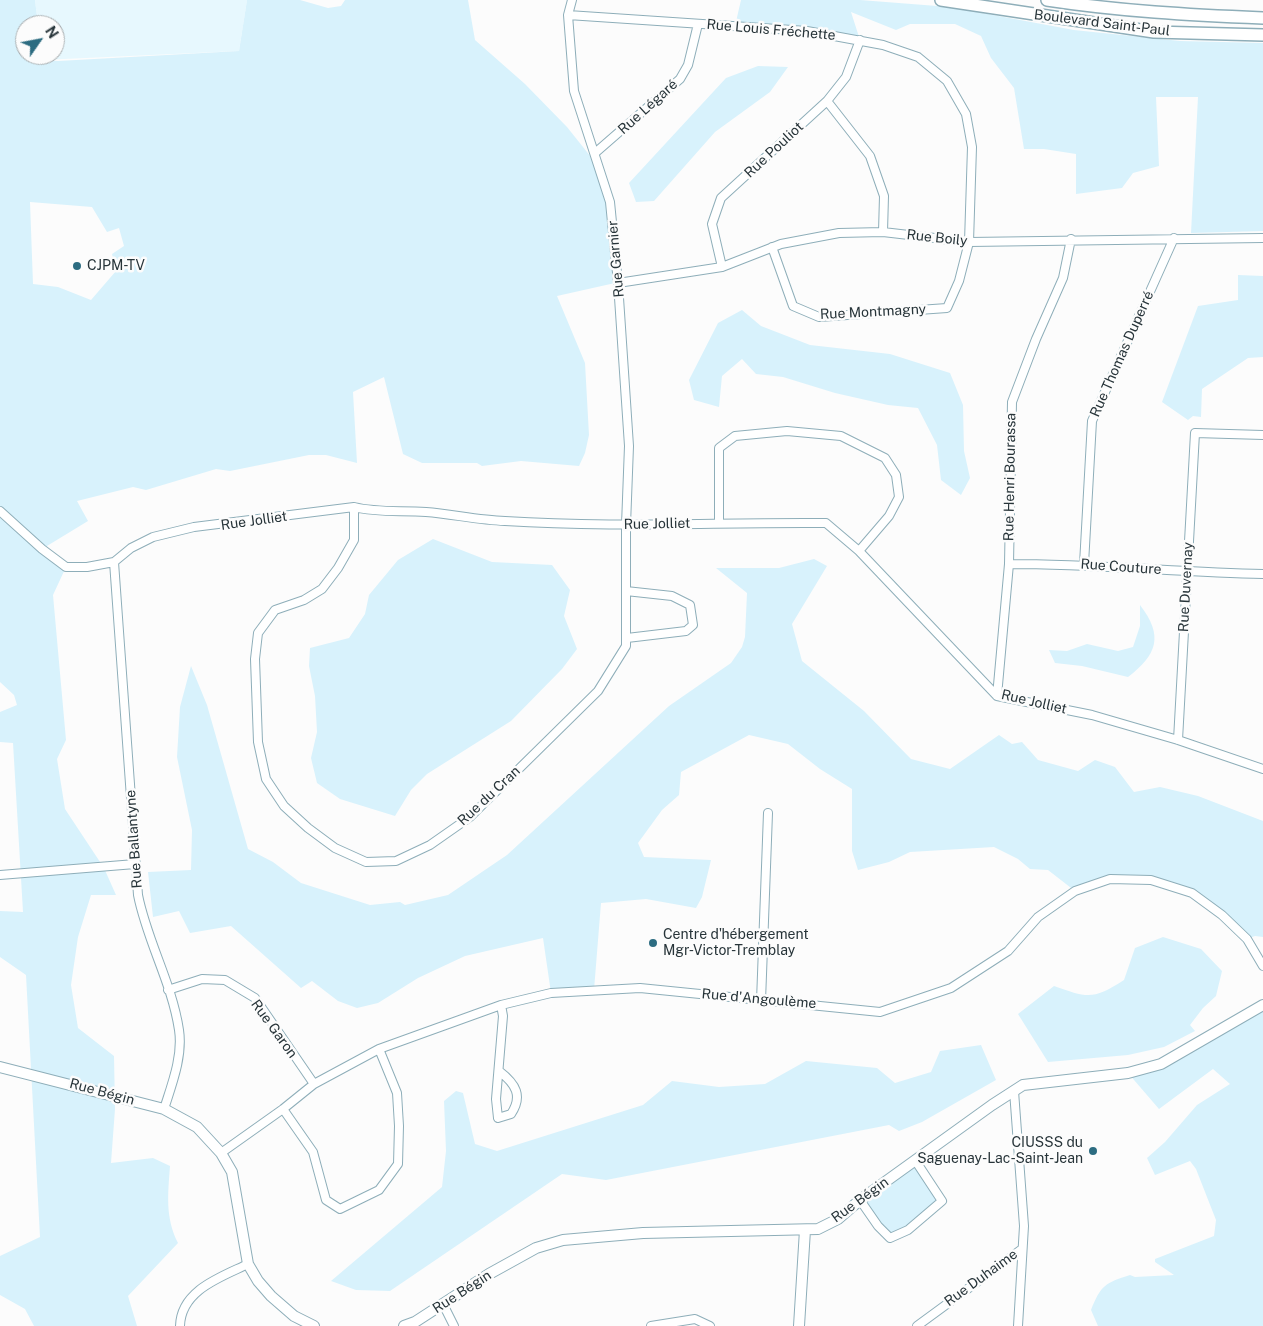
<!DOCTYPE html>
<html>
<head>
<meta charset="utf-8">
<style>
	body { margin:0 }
	#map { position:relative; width:1263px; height:1326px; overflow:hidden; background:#fcfcfc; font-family:"Public Sans",sans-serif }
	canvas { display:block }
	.north { position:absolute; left:15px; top:15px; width:50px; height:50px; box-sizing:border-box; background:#fcfcfc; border:1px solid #a7acae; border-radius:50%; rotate:57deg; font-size:14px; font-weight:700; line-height:20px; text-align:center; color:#273439 }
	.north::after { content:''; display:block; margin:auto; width:18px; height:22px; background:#2c6c81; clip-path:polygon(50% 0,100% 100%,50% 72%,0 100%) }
</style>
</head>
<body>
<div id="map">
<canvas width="1263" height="1326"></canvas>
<div class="north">N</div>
</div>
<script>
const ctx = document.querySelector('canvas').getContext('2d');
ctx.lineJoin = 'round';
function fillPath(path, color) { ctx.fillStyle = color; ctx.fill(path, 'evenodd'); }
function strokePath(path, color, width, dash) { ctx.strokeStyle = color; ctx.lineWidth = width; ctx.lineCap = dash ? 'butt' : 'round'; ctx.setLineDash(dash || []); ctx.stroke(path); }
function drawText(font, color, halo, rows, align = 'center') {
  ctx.font = font + ' "Public Sans",sans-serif'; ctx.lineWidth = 5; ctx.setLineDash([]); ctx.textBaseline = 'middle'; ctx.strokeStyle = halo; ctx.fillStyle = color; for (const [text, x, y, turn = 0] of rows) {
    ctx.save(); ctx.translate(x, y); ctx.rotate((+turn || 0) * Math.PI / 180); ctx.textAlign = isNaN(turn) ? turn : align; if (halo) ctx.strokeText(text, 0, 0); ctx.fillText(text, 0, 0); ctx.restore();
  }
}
fillPath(new Path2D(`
	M35 0H247L239 51 42 60V55H55V25H38Z`), '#e7f8fe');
fillPath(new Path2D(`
	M0 0H35L38 25H25V55H42V60L58 61 239 51 247 0H300L328 8 341 6 345 0H468L475 40 525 84 567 127 591 157 606 202 615 283 557 296 585 363 589 435 585 453 579 466 521 461 482 466 477 463H422L403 454 384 377 353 392 357 463 326 455H309L230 471 216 469 146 490 133 487 77 501 88 521 42 549 66 567 53 595 66 740 57 759 65 809 104 868 116 895H91L78 937 71 985 78 1028 114 1056 115 1109 111 1163 153 1158 170 1166C168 1194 165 1217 178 1243L128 1296 137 1326H34L25 1309 0 1295V1256L40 1237 26 975 0 957V911L23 912 13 743 0 742V712L17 705 14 695 0 682ZM30 202 92 207 107 232 119 228 124 246 112 254 116 271 91 300 58 287 33 284Z
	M741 0H860L950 7 1074 30 1180 41 1263 43V231L1191 233 1198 97H1156L1159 166 1133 173 1122 188 1076 194V154L1044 149H1024L1014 88 991 58 981 36 955 24H910L896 30 851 12 860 40 735 26Z
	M758 66 788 67 770 92 715 132 654 201 636 202 629 183 726 78Z
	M1238 275 1263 276V357L1248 358 1202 389 1201 417 1193 416 1188 420 1162 402 1198 306 1238 300Z
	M742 310 761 326 810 345 890 354 950 373 963 405 964 451 970 478 961 495 941 480 937 445 918 408 888 405 835 393 783 377 756 374 742 359 722 376 719 407 694 400 689 380 718 323Z
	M433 539 492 562 552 565 570 590 564 616 577 649 562 669 511 721 427 774 411 790 395 816 340 799 317 783 311 758 317 732 315 696 309 666 310 648 349 638 365 614 369 595 398 560Z
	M814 559 827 566 792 624 802 661 864 711 911 759 950 769 999 735 1012 744 1022 742 1038 760 1078 771 1095 760 1115 767 1134 792 1160 787 1198 796 1263 821V937L1255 936 1247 939 1192 893 1151 880 1110 879 1075 891 1048 870 1030 869 1018 859 994 847 910 852 889 862 858 870 852 851V789L820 769 788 744 749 735 681 772 679 795 662 810 638 843 644 857 711 860 702 897 696 908 646 899 601 903 594 990 551 993 543 938 465 956 418 978 378 1003 357 1008 338 1001 312 981 301 988 231 926 190 933 179 911 153 917 148 872 191 870 192 830 177 757 180 707 191 666 207 705 248 849 273 862 301 883 370 905 400 902 405 905 448 895 507 855 669 706 731 663 742 647 745 637 747 593 716 568H779Z
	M1140 605C1164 636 1157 655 1128 677L1082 666 1055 663 1049 650 1067 651 1087 644 1118 651 1133 647 1140 626Z
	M1163 937 1201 949 1222 971 1216 996 1203 1008 1190 1025 1195 1031 1164 1047 1128 1055 1048 1062 1018 1014 1054 986C1088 998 1093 1000 1124 980L1135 948Z
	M1263 1007V1326H1098L1091 1310C1101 1285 1105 1283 1130 1275L1135 1277 1174 1275 1155 1262V1259L1214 1236 1216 1220 1196 1169 1190 1161 1155 1175 1147 1158 1165 1142 1197 1105 1230 1084 1213 1069 1159 1109 1128 1073 1161 1064Z
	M981 1045 996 1080 922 1122 899 1131 889 1125 606 1180 562 1174 390 1291 356 1290 331 1281 442 1187 446 1151 444 1101 456 1091 463 1093 475 1144 497 1151 643 1105 672 1081 719 1087 765 1084 806 1061 877 1068 895 1083 931 1072 940 1051Z
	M915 1160 942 1201 908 1230 890 1238 860 1200Z`), '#d8f2fc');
const minor = new Path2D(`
	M568 15 807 31 883 45 918 57 947 81 966 114 972 147 969 242 959 281 947 308 819 317 793 306 772 247
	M827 101 870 156 884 196 883 232
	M595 153 680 79 688 65 698 24
	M722 267 712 224 721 198 827 101 846 77 860 40
	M618 283 722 267 781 244 839 233 883 232 969 242 1263 238
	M354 507V540L338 568 322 589 304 600 275 610 258 633 255 659 258 742 266 779 284 806 308 828 335 848 366 862 396 861 430 845 470 817 598 691 626 646V525L629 446 618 283 610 202 574 91 568 15 572 0
	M0 511 42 549 66 567H87L114 562 131 548 153 537 194 527 354 507C378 513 402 510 426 512 452 514 478 520 505 521 612 528 719 522 826 523L859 551 997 696 1092 715 1178 740 1263 769
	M719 522V448L735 436 787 431 841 436 885 458 896 475 899 497 889 516 859 551
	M114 562 138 895C147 941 172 983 179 1030 183 1056 172 1084 164 1109
	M1009 564C1094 564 1178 572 1263 574
	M1084 564 1092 421 1174 238
	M626 591 672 596 690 605 693 625 686 631 627 638
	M997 696 1009 564 1012 402 1036 339 1063 278 1071 239
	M1178 740 1195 433 1263 435
	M0 875 135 864
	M168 990 202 979 225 980 255 998 314 1084
	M761 1001 768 813
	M499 1071C516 1084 523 1096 511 1114L498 1118 496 1099 503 1016 501 1005
	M1014 1091 1024 1226 1018 1326
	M283 1109 313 1152 326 1200 340 1209 379 1190 398 1164 399 1126 397 1093 379 1049
	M221 1153 283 1109 314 1084 379 1049 501 1005 551 993 640 988 880 1012 951 988 1008 951 1038 917 1075 891 1110 879 1151 880 1192 893 1222 915 1247 939 1263 966
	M860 1200 878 1226 890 1238 908 1230 942 1201 915 1160
	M443 1304 454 1326
	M180 1326C181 1290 221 1277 248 1264
	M651 1326 695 1319 710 1326
	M917 1326 1022 1249`);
const tertiary = new Path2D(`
	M0 1067 164 1109 197 1127 221 1153 232 1172 248 1264 258 1281 271 1296 294 1316 314 1326
	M404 1326 415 1322 489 1274 536 1248 563 1240 643 1233 818 1229 838 1219 860 1200 992 1105 1023 1085 1128 1073 1161 1064 1263 1005
	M799 1326 805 1230`);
const secondary = new Path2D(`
	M941 0 1154 32 1263 35
	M1047 0C1119 11 1190 15 1263 18`);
strokePath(minor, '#8eaeb9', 10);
strokePath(tertiary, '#8eaeb9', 12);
strokePath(secondary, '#8eaeb9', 14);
strokePath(minor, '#fff', 8);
strokePath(tertiary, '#fff', 10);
strokePath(secondary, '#fff', 11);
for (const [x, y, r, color] of [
	[77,266,5,"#2c6c81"],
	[653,943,5,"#2c6c81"],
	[1093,1151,5,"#2c6c81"]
]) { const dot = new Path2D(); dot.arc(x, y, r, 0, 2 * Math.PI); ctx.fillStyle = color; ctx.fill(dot); strokePath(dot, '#fcfcfc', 2); }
drawText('14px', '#273439', '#fcfcfc', [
	["Boulevard Saint-Paul",1102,23,7],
	["Rue Louis Fréchette",771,30,5],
	["Rue Légaré",648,107,-42],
	["Rue Pouliot",774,150,-43],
	["Rue Boily",937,238,6],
	["Rue Garnier",616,259,-95],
	["Rue Montmagny",873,312,-3],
	["Rue Thomas Duperré",1122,354,-66],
	["Rue Henri Bourassa",1010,477,-89],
	["Rue Jolliet",254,521,-8],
	["Rue Jolliet",657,524,-1],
	["Rue Couture",1121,567,4],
	["Rue Duvernay",1186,587,-87],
	["Rue Jolliet",1034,702,13],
	["Rue du Cran",489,796,-43],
	["Rue Ballantyne",134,839,-94],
	["Rue d'Angoulème",759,999,5],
	["Rue Garon",274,1029,54],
	["Rue Bégin",102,1092,15],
	["Rue Bégin",860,1200,-36],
	["Rue Duhaime",981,1278,-36],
	["Rue Bégin",462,1292,-33]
]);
drawText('14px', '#273439', '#fcfcfc', [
	["CJPM-TV",87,266],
	["Centre d'hébergement",663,935],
	["Mgr-Victor-Tremblay",663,951],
	["CIUSSS du",1083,1143,"right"],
	["Saguenay-Lac-Saint-Jean",1083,1159,"right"]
], 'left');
</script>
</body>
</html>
